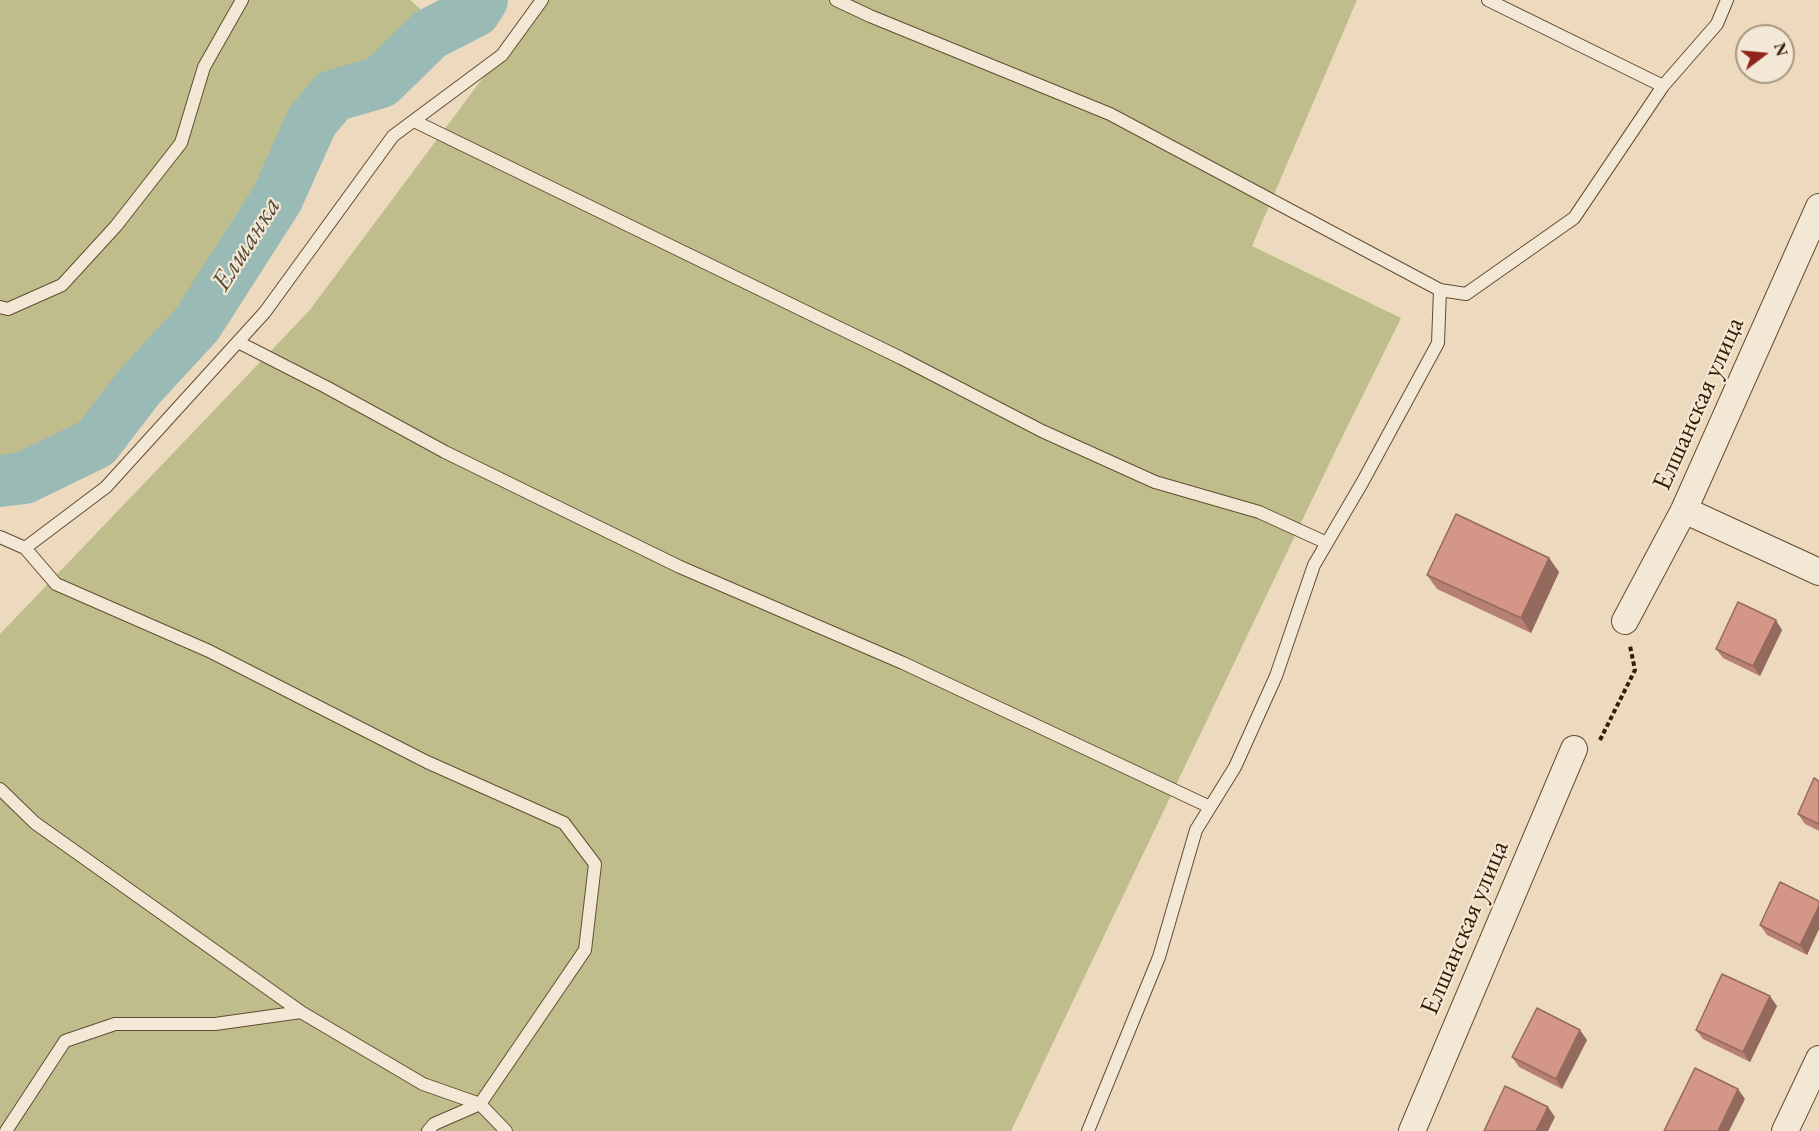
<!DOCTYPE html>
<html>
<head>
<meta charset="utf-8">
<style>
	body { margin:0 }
	#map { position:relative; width:1819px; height:1131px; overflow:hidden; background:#eddabe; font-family:"EB Garamond",serif }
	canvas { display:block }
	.north { position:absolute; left:1735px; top:24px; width:60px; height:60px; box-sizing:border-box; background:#f3e7d5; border:2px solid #a89680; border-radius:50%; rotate:74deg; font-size:16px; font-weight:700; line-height:24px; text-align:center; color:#371d00 }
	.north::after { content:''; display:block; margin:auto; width:21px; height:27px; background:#8f2418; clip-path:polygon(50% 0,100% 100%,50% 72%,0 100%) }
</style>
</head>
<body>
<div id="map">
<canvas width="1819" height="1131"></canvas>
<div class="north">N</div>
</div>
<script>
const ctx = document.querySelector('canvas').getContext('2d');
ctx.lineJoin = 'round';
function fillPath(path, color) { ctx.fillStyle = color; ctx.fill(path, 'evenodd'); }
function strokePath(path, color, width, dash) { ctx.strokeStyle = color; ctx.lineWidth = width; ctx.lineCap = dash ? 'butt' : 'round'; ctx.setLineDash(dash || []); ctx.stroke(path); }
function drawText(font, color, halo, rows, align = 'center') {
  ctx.font = font + ' "EB Garamond",serif'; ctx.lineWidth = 4.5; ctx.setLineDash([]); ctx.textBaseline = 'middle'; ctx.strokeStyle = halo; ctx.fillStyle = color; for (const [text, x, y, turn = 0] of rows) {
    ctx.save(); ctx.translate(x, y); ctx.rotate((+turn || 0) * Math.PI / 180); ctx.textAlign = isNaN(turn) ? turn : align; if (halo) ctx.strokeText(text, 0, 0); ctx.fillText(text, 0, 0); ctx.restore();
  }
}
fillPath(new Path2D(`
	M0 0H410L425 13 156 343 62 454 0 456Z
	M541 0H1357L1252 246 1401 318 1331 460 1011 1131H0V634L309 311Z`), '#bfbd8c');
strokePath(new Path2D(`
	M0 481 24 478 96 443 139 387 197 324 277 199 312 121 333 96 381 82 430 34 475 11 482 0`), '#9abab6', 52);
const service = new Path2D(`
	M836 0 870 16 1110 114 1440 290
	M1488 0 1663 86
	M414 121 901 358 1042 431 1155 482 1259 512 1327 543
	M0 307 8 309 62 285 116 226 181 143 204 67 242 0
	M238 342 326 387 445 452 680 567 903 663 1210 807
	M0 537 25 548 106 487 265 312 393 136 502 55 542 0
	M25 548 56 584 209 651 427 762 564 823 595 864 585 950 480 1104 434 1124 428 1131
	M0 789 35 823 301 1012 423 1084 480 1104 506 1131
	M6 1131 65 1041 115 1024H215L301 1012
	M1088 1131 1159 957 1196 830 1235 767 1276 676 1314 565 1362 483 1438 343 1440 290 1466 294 1574 218 1663 86 1717 24 1727 0`);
const minor = new Path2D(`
	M1684 510 1819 572
	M1625 621 1684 510 1819 207
	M1412 1131 1574 749
	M1785 1131 1819 1059`);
strokePath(service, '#644c30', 14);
strokePath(minor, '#644c30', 28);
strokePath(new Path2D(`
	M1600 740 1635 670 1630 646`), '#371d00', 4, [4.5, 3]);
strokePath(service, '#f3e7d5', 12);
strokePath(minor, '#f3e7d5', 26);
fillPath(new Path2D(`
	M1549 558 1559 572 1531 633 1437 589 1427 575Z
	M1782 630 1760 676 1723 658 1716 649Z
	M1819 781V831L1805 824 1798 814Z
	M1819 906V929L1807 955 1767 935 1760 925Z
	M1777 1006 1750 1062 1703 1039 1696 1030Z
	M1587 1040 1562 1089 1519 1067 1512 1057Z`), '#b68173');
fillPath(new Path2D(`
	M1549 558 1559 572 1531 633 1521 618Z
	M1776 620 1782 630 1760 676 1753 666Z
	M1819 906V929L1807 955 1800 945Z
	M1770 996 1777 1006 1750 1062 1743 1052Z
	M1580 1030 1587 1040 1562 1089 1556 1079Z
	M1738 1089 1745 1099 1729 1131H1718Z
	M1548 1107 1555 1117 1548 1131H1536Z`), '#94695e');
const building = new Path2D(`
	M1456 514 1549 558 1521 618 1427 575Z
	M1738 602 1776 620 1753 666 1716 649Z
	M1814 778 1819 781V824L1798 814Z
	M1780 882 1819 901V906L1800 945 1760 925Z
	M1722 974 1770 996 1743 1052 1696 1030Z
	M1537 1008 1580 1030 1556 1079 1512 1057Z
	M1695 1068 1738 1089 1718 1131H1664Z
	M1505 1086 1548 1107 1536 1131H1484Z`);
fillPath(building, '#d49686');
strokePath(building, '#94695e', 1.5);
drawText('27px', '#371d00', '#f3e7d5', [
	["Елшанская улица",1699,404,-66],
	["Елшанская улица",1465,928,-67]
]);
drawText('italic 28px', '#554c37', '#f3e7d5', [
	["Елшанка",247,244,-58]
]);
</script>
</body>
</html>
